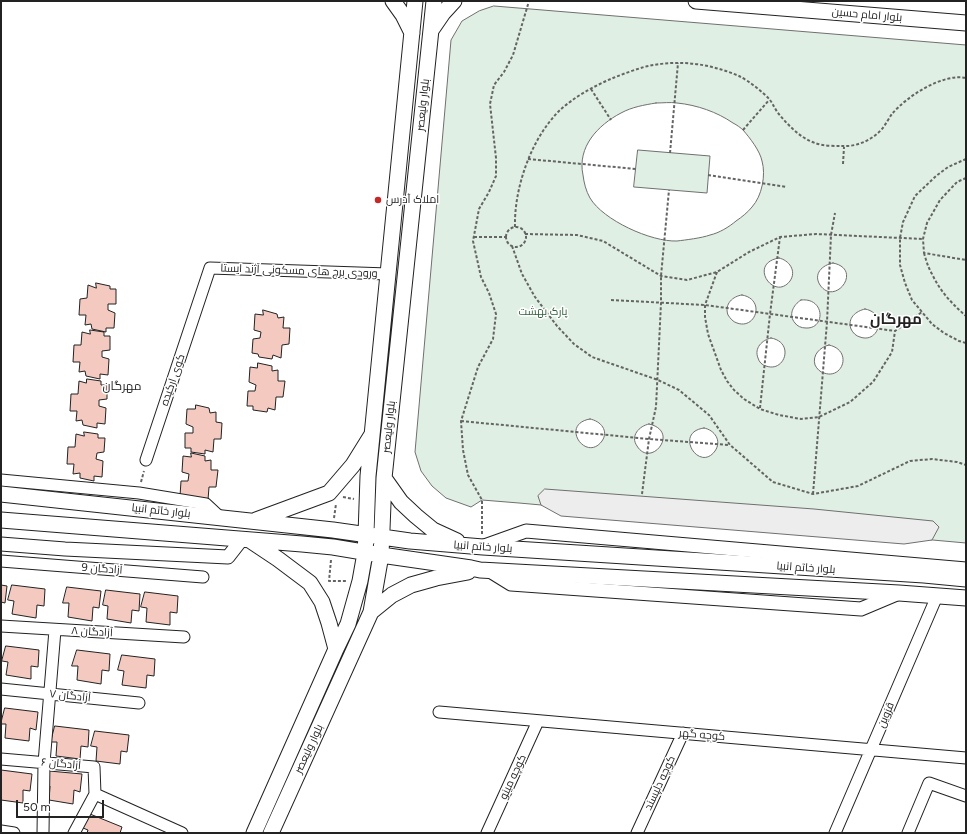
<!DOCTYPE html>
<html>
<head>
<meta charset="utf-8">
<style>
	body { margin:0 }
	#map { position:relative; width:967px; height:834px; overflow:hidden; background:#fff; font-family:Figtree,sans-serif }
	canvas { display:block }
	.frame { position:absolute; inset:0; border:2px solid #222; pointer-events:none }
	.scale { position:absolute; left:16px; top:800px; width:88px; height:18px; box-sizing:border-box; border:2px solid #222; border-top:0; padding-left:5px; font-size:12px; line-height:14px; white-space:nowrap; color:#222; -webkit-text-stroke:3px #fff; paint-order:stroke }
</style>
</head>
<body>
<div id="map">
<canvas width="967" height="834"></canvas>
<div class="frame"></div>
<div class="scale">50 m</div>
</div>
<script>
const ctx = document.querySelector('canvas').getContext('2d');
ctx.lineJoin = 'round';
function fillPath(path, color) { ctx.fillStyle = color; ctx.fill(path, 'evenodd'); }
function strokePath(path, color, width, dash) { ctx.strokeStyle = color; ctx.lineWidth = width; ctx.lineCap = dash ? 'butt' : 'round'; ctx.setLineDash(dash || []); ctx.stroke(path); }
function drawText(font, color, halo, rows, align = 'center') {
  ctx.font = font + ' Figtree,Cairo,sans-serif'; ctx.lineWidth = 3; ctx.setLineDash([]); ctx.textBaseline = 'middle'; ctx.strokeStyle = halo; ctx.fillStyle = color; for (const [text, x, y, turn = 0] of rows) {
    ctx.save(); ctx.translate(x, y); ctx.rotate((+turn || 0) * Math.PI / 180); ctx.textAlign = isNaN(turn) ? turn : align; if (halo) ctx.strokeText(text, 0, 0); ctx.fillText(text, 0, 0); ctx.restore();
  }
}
const green = new Path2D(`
	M494 6 966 45V543L519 503 482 500 471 507 446 498 432 486 421 471 415 452 451 40 462 21 479 11ZM656 103C663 103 670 102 677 103 697 105 717 112 733 123 737 125 741 128 743 130 750 138 760 151 762 161 766 175 762 196 752 207 748 212 742 217 736 221 729 227 719 233 710 235 702 238 685 240 677 241 651 242 603 220 590 198 586 191 584 183 583 175 577 147 598 125 621 113 632 107 644 105 656 103ZM779 258C789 260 797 271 790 281 774 302 747 263 779 258ZM833 263C864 269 835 307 820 285 813 274 822 265 833 263ZM742 295C766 299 756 330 737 323 733 322 730 318 728 315 724 304 733 296 742 295ZM801 300C825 297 826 329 806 328 801 328 797 326 795 323 788 315 793 305 801 300ZM865 309C888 313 879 344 860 337 856 336 853 333 851 329 847 318 856 311 865 309ZM771 338C795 342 785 373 766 366 762 365 759 362 758 358 754 348 762 340 771 338ZM829 345C853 350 843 380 824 373 820 372 817 369 815 365 812 355 820 347 829 345ZM590 419C601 421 609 431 602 441 586 463 559 424 590 419ZM649 424C681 431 651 469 637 446 630 436 639 426 649 424ZM704 428C715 430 722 441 715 451 699 473 673 432 704 428Z
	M638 150 710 156 707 193 634 187Z`);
fillPath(green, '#e0efe3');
strokePath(green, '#6f6f6f', 1);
const parking = new Path2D(`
	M545 489 814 509 933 521 939 527 932 540 904 544 561 516 541 505 538 496Z`);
fillPath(parking, '#ededed');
strokePath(parking, '#6f6f6f', 1);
const building = new Path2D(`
	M96 283 110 286V289H116V304H108V310L115 313 114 328H106V332L92 329 91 324 85 325 86 315H79L80 299 87 298 88 285 96 288Z
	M263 310 277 314 278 318 284 317 283 328H290L289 344 282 345 281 358 273 355 272 359 259 357 258 354 252 353 253 339 260 338 261 332 254 330 255 314 263 315Z
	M90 330 104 332V336H110V350L102 351V357L109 359 108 375 100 374V379L86 376 85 371 79 372 80 362H73L74 345H81L82 332 90 334Z
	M258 363 272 366V371L278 370V381H285L283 397H276L275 410 268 408 267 412 253 410V406H247L248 391H255L256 385 249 382 250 367 257 368Z
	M87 379 101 381V385H107V399L99 400V406L106 408 105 424 97 423V428L83 425 82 420 76 421 77 411H70L71 394H78L79 381 86 383Z
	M196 405 209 408 210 413 216 412V422L222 423 221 439H214L213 452 205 450V454L191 452V448H185V433H193V427L186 424 187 409H195Z
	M84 432 98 434V438H105L104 452 97 453 96 459 103 461 102 477 94 476V481L80 478V473L73 474 74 464H67L68 447H75L76 434 84 436Z
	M191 453 205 456V461L211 460V470H218L216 487H209L208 500 201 498 200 502 180 496 181 481H188L189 474 182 472 183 456 191 457Z
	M1 585 7 586 5 603 1 602Z
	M12 585 45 589 44 606 37 605 36 618 12 614 14 601 8 600Z
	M67 587 101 591 99 608 93 607 92 621 68 617 69 603H63Z
	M106 590 140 594 139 611 132 610 131 623 107 619 108 606 103 605Z
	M145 592 178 596 177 613 170 612V625L146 622 147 608 141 607Z
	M6 646 39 650 38 667 31 666V679L6 675 8 662 2 661Z
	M77 650 110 654 109 671 102 670 101 684 77 680 78 666H72Z
	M122 655 155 659 154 676 147 675 146 688 122 685 124 671 118 670Z
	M5 708 38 712 36 730 30 728 29 741 5 738 6 724H1Z
	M55 726 89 730 88 747 81 746 80 759 56 756 57 742H51Z
	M95 731 129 735 127 752 121 751 120 764 96 761 97 747 91 746Z
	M1 770 32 774 30 791 23 790V803L1 800Z
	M49 771 82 774 80 792 74 790 73 804 49 800 50 786H45Z
	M90 814 122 827 120 833H87L88 830 83 828Z`);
fillPath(building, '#f3c9c0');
strokePath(building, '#222', 1);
const minor = new Path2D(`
	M146 460 210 268 388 274
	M1 480 139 493 206 504 221 518
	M1 561 203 577
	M1 626 184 637
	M1 689 139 703
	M439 712 966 758
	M1 759 94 767 95 794 74 833
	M95 794 182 833
	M1 831 14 833
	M43 833 44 763 55 630
	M487 833 538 721
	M637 833 683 733
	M835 833 937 596
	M908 833 929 783 966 796`);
const tertiary = new Path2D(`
	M1 544 65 549 228 557 242 539
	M484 546 526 531 966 569
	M490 571 511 584 861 609 899 593`);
const secondary = new Path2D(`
	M393 1 403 15 412 33
	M696 1 966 23
	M432 29 443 13 454 1
	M384 478 401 502 416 516 433 530 457 541
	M1 494 333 530 410 541 483 547 924 575 966 579
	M1 520 302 544 333 547 381 555 471 568 480 570 899 593 966 598
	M256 520 329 493 353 465 371 436
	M251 541 278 559 310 583 322 602 329 623 336 649
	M371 612 392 595 411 585 436 578 468 572
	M254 833 336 649 348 624 360 581 365 553 366 535 368 476 415 1
	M271 833 371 612 381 555 384 478 434 1`);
strokePath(minor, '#222', 13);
strokePath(tertiary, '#222', 15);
strokePath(secondary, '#222', 17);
strokePath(new Path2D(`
	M591 89 611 120
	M743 130 769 100
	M670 153 678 63
	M528 159 636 169
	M966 159 948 167 936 176 915 196 903 222 900 238V265L905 283 912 300 932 324 944 333 959 341 966 343
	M843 164 844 147
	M708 175 787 187
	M966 178 957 182 940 200 927 223 923 239 924 253 966 260
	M515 227C514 188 531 139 559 111 574 97 594 86 613 78 623 74 634 70 644 67 676 59 709 63 739 76 749 81 763 92 770 100 773 104 775 109 778 113 788 125 800 138 815 143 823 146 834 146 842 146 857 147 872 140 882 129 886 124 889 118 892 114 907 96 943 73 966 78
	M506 237a10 10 0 1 1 20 0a10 10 0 1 1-20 0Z
	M525 234 577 235 603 241 661 276 687 280 717 272 749 252 780 237 816 234 923 239
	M474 237H506
	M512 246 522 274 535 297 557 326 574 344 592 357 658 380 679 390 709 415 730 445 773 482 813 494 858 486 910 461 932 459 957 462 966 465
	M924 253C926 260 928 267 932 274 940 291 952 304 966 316
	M717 272 705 305V317L708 334 721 370 727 381 734 390 744 399 760 409 779 415 801 419 819 417 850 402 873 382 892 352 895 331
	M611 300 705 305 895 331 922 312
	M760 408 770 314 780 237
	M461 421 649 439 729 445
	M141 482 144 471
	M642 494 649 439 656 407 661 303V276L669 190
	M813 494 827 322 831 235 835 213
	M343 497 354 499
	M334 518 336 504
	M482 534V500L468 475 463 450 461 421 478 367 493 339 496 314 489 293 481 277 473 241 479 209 489 192 496 176V158L490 104 494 85 504 72 513 55 529 1
	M331 560 329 581H347`), '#646464', 2, [3, 2]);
strokePath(minor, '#fff', 11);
strokePath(tertiary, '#fff', 13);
strokePath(secondary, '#fff', 15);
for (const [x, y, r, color] of [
	[378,200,4,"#c62828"]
]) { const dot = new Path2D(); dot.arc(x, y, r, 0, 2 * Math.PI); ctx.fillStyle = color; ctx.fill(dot); strokePath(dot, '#fff', 1.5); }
drawText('11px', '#222', '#fff', [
	["بلوار امام حسین",867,15,5],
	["بلوار ولیعصر",423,105,-84],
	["ورودی برج های مسکونی آژند ایستا",299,271,2],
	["کوی ارکیده",173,380,-71],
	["بلوار ولیعصر",389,427,-84],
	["بلوار خاتم انبیا",161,511,6],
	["بلوار خاتم انبیا",483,547,4],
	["بلوار خاتم انبیا",806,568,4],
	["آزادگان 9",102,569,4],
	["آزادگان ۸",92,632,3],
	["آزادگان ۷",70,696,6],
	["قزوین",886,715,-67],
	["کوچه گهر",702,735,5],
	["بلوار ولیعصر",309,749,-65],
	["آزادگان ۶",61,764,5],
	["کوچه مینو",513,777,-65],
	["کوچه دلپسند",660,783,-65]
]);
drawText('11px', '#222', '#fff', [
	["املاک آدرس",386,200]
], 'left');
drawText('11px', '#2f5e38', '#fff', [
	["پارک بهشت",543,312]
]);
drawText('12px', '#222', '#fff', [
	["مهرگان",122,386]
]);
drawText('bold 15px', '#222', '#fff', [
	["مهرگان",896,320]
]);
</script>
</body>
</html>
